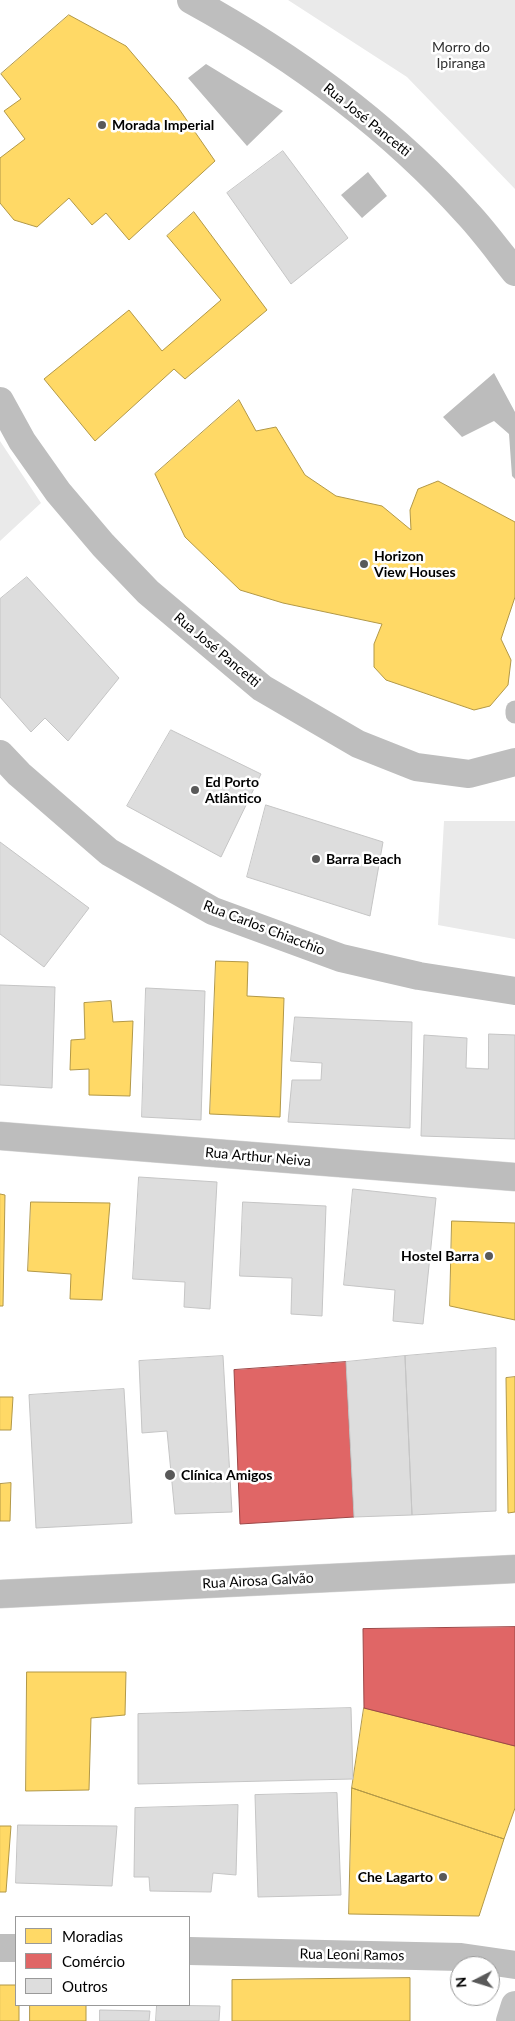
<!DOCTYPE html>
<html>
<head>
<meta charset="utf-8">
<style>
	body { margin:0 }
	#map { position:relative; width:515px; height:2021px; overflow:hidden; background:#fff; font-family:Lato,sans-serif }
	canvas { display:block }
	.legend { position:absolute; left:15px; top:1916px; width:175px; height:90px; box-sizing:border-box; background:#fff; border:1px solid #999; margin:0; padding:6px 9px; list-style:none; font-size:15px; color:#000 }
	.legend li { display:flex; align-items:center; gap:10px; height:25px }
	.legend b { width:25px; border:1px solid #999 }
	.north { position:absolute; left:450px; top:1956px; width:50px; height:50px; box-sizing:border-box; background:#fff; border:1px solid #999; border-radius:50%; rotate:265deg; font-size:14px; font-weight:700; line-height:20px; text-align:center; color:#000 }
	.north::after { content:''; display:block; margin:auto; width:18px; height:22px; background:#595959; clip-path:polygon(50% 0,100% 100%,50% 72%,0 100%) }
</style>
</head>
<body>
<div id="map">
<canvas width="515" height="2021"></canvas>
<ul class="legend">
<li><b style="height:14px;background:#ffd966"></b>Moradias</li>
<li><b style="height:14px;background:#e06666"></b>Comércio</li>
<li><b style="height:14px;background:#ddd"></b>Outros</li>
</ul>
<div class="north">N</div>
</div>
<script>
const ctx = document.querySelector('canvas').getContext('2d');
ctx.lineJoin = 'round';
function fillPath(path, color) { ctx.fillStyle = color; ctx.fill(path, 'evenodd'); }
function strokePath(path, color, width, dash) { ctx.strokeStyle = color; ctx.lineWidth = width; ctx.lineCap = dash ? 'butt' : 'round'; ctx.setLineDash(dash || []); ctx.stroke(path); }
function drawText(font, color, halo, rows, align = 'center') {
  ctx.font = font + ' Lato,sans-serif'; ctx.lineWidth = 5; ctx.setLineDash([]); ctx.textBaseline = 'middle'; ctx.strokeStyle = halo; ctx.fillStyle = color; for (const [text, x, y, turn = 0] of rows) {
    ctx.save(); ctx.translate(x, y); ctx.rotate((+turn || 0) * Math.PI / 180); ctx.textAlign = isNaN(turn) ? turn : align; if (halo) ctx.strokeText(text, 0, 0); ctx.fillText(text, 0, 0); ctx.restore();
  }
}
fillPath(new Path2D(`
	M288 0H515V189L407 77Z
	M0 441 41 503 0 541Z
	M444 821H515V939L438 925Z`), '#eaeaea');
fillPath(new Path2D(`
	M206 64 283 111 247 146 188 78Z
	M368 172 387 196 362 218 341 195Z
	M494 373 515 412V479L512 476 509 434 494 421 462 437 443 417Z`), '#bcbcbc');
const homes = new Path2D(`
	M69 15 126 46 177 106 215 161 129 240 106 213 92 225 69 198 37 227 14 220 0 203V158L25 139 4 111 21 99 1 74Z
	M194 212 267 310 185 379 174 369 95 441 44 379 129 310 162 351 221 300 167 236Z
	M239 400 256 431 276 427 305 475 336 496 382 506 411 530 410 510 418 489 438 481 515 522V597L501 639 511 660 508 685 490 706 474 710 386 680 374 667V644L382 624 283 603 240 590 185 537 155 474Z
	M216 961 248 962 247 996 284 998 280 1117 210 1114Z
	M111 1001 113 1022 133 1021 130 1096 89 1095V1069L70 1070 71 1040 85 1039 84 1003Z
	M0 1194 5 1195 3 1306H0Z
	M31 1202 110 1203 102 1300 70 1299 71 1274 28 1271Z
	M452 1221 515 1223V1320L450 1306Z
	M515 1377V1512L508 1513 506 1378Z
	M0 1397H13L11 1430H0Z
	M11 1483 10 1521H0V1484Z
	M27 1672H126L125 1715 91 1718 89 1790 26 1791Z
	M364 1708 515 1746V1808L504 1839 352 1788Z
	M352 1788 504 1839 479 1916 349 1914Z
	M0 1826H11L6 1892H0Z
	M410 1978V2021H232V1980Z
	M0 1985H16V2005H19V2021H0Z
	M30 2005H86V2021H30Z`);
fillPath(homes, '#ffd966');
strokePath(homes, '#b29847', 1);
const shops = new Path2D(`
	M346 1362 354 1517 240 1524 234 1370Z
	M515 1627V1746L364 1708 363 1629Z`);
fillPath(shops, '#e06666');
strokePath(shops, '#9d4747', 1);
const building = new Path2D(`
	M283 151 348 238 291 284 227 193Z
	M27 577 119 678 68 741 45 718 31 732 0 697V599Z
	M171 730 261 774 221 857 127 806Z
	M266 805 383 842 370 916 247 877Z
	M0 842 89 908 44 967 0 934Z
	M0 985 55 987 52 1088 0 1085Z
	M146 988 205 991 201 1120 142 1117Z
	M295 1017 412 1022 410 1128 288 1122 292 1080H321L322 1063 291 1061Z
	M489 1034 515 1035V1139L421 1136 424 1035 467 1038 466 1068 488 1069Z
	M139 1177 217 1182 210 1309 184 1307 185 1282 133 1279Z
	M353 1189 436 1198 423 1324 393 1321 395 1290 344 1285Z
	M243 1202 326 1206 322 1316 291 1314 292 1278 240 1276Z
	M496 1348V1511L412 1515 405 1356Z
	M223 1356 232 1512 175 1514 167 1431 142 1433 139 1361Z
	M405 1356 412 1515 354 1517 346 1362Z
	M124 1389 132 1523 36 1528 29 1395Z
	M351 1708 353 1779 138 1784V1714Z
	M337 1793 341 1895 258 1897 255 1795Z
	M238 1805 236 1875 213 1873 211 1892 150 1891 149 1877H134L135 1808Z
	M18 1825 117 1826 112 1886 16 1883Z
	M157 2005 220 2006 219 2021H156Z
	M100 2010 150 2011 149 2021H100Z`);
fillPath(building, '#ddd');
strokePath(building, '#c5c5c5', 1);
const primary = new Path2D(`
	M0 1136 515 1177
	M0 1594 515 1569`);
strokePath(primary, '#dbdbdb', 29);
strokePath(new Path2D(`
	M515 710V714`), '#bebebe', 19);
strokePath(new Path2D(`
	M191 0C293 56 389 126 467 213 484 231 499 252 515 272
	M0 401 22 441 58 492 103 545 148 592 262 688 358 744 416 767 469 774 515 762
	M0 754 19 774 109 852 213 911 341 958 419 976 515 991
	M0 1948H16
	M189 1951 461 1957 515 1965`), '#bebebe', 28);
strokePath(new Path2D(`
	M510 2021 515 2005`), '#c2c2c2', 28);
strokePath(primary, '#bdbdbd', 28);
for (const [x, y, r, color] of [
	[102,125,5,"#595959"],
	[364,564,5,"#595959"],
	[195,790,5,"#595959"],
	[316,859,5,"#595959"],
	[489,1256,5,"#595959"],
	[170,1475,6,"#595959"],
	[443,1877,5,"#595959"]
]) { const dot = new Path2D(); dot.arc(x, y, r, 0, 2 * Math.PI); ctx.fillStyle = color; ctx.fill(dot); strokePath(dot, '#fff', 2); }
drawText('14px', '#303030', '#fff', [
	["Morro do",461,47],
	["Ipiranga",461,63]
]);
drawText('14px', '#000', '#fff', [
	["Rua José Pancetti",367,120,39],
	["Rua José Pancetti",217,650,40],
	["Rua Carlos Chiacchio",264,928,21],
	["Rua Arthur Neiva",258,1157,5],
	["Rua Airosa Galvão",258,1581,-3],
	["Rua Leoni Ramos",352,1955,1]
]);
drawText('bold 14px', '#000', '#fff', [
	["Morada Imperial",112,125],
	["Horizon",374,556],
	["View Houses",374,572],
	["Ed Porto",205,782],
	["Atlântico",205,798],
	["Barra Beach",326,859],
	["Hostel Barra",479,1256,"right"],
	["Clínica Amigos",181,1475],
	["Che Lagarto",433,1877,"right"]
], 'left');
</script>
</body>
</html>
